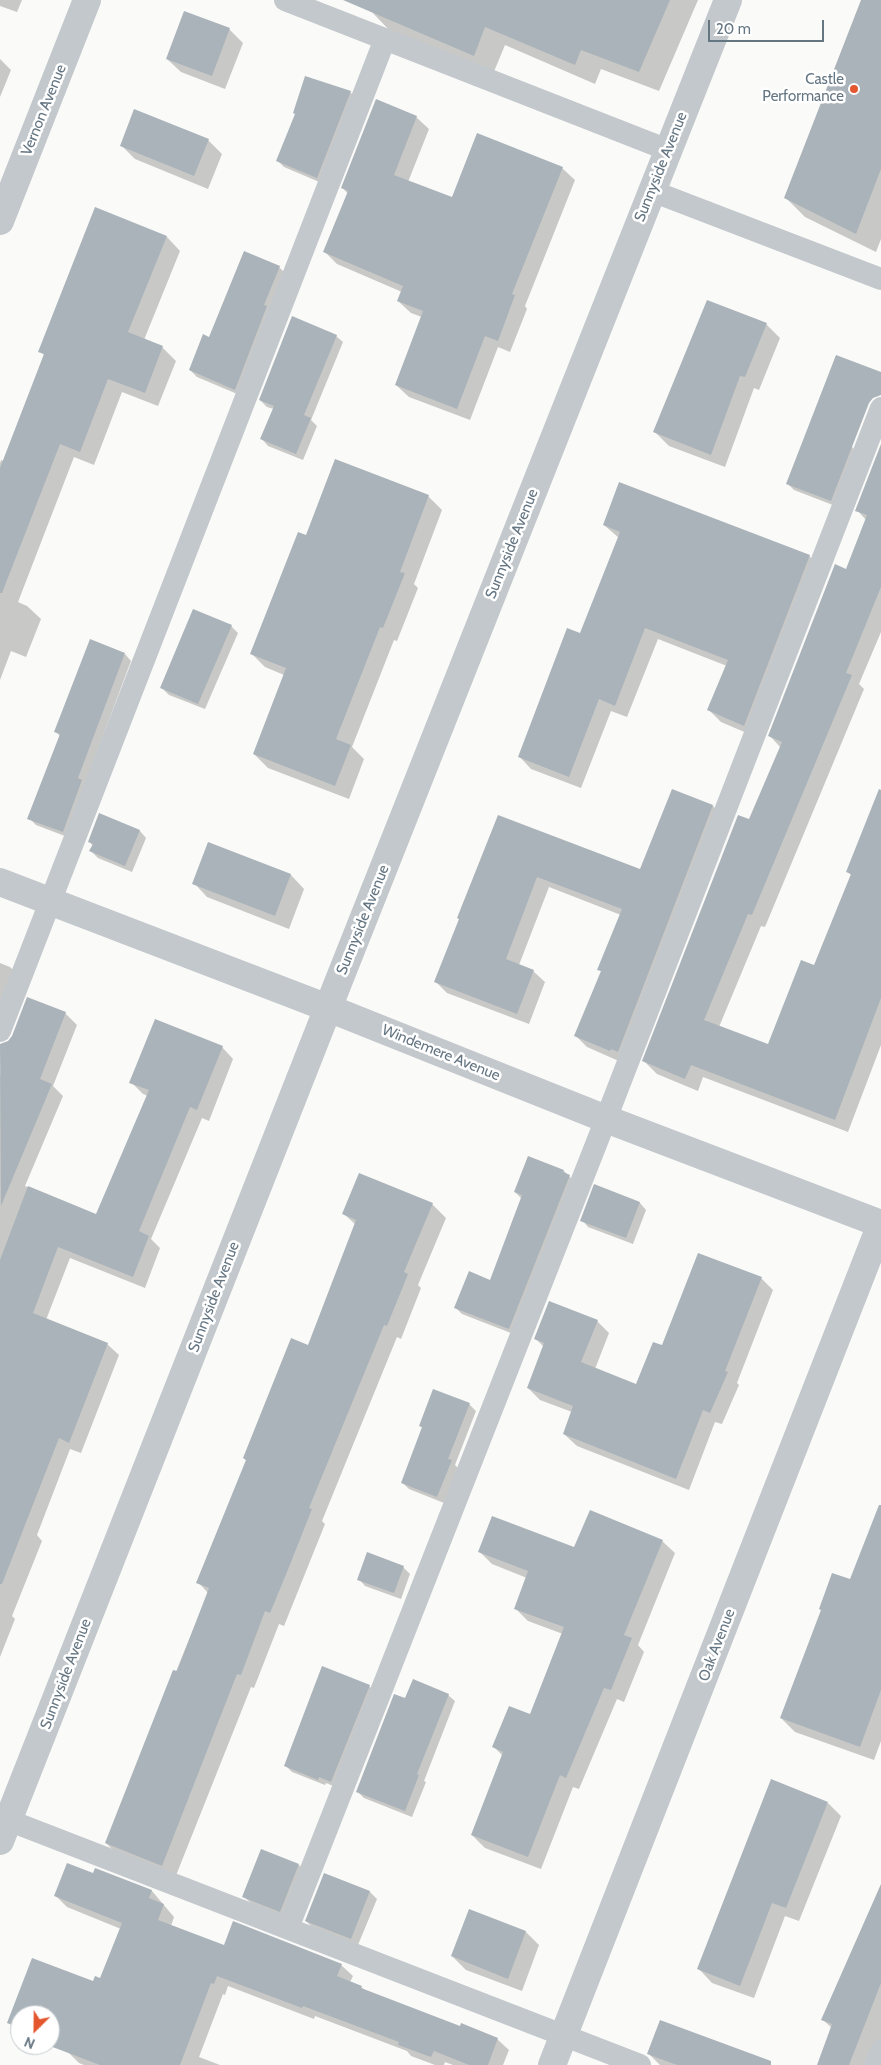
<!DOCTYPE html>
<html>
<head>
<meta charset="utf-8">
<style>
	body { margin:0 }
	#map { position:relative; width:881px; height:2065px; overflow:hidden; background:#fafaf8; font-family:Cabin,sans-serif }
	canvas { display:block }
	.north { position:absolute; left:10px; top:2005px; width:50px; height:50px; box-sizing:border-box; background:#fff; border:1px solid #c1c8cd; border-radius:50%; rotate:203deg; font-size:14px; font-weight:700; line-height:20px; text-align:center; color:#657683 }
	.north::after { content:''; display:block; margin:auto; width:18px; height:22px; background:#e4572e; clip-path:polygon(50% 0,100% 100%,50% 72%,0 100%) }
	.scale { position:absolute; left:708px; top:20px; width:116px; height:22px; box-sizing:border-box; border:2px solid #657683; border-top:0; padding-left:6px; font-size:15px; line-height:18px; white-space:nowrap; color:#657683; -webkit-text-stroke:4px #fff; paint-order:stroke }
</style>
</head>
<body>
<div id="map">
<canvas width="881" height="2065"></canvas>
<div class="north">N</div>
<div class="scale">20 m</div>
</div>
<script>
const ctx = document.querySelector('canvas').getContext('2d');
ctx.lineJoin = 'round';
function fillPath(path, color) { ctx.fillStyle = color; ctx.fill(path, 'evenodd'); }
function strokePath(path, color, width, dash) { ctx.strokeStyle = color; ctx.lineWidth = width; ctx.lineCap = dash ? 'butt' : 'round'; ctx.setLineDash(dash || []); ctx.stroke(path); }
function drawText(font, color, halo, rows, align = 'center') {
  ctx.font = font + ' Cabin,sans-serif'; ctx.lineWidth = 5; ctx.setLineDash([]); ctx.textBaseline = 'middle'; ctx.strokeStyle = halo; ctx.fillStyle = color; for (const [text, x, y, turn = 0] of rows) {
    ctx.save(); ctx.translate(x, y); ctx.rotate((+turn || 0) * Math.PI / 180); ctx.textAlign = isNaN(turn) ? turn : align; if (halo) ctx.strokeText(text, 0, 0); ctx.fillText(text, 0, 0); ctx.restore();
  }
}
fillPath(new Path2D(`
	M0 0H22L17 12 0 6Z
	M375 0H698L659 91 601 69 595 84 505 45 493 74 390 31 371 11Z
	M881 11V239L876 252 805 217 786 198Z
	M229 29 243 43 225 89 181 72 167 59Z
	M0 59 11 70 0 97Z
	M350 92 357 99 324 184 284 167 277 160Z
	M416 117 429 129 408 182 453 199 562 168 575 180 525 306 527 309 510 352 498 347 470 420 409 397 396 385 422 317 411 313 398 301 402 292 337 264 325 252 348 194 343 188Z
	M208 140 222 154 208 189 135 159 121 145Z
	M167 237 180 251 144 340 162 347 176 361 158 406 122 392 94 465 74 457 18 602 27 606 41 619 26 657 11 651 0 680V463L1 460 4 461 45 356 40 351Z
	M279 267 286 274 242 396 197 377 190 370 210 338Z
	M766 324 780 338 759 390 754 388 725 467 669 446 655 432Z
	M336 336 343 342 311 420 317 426 303 460 268 446 262 439 274 409 267 407 260 400Z
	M852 447 858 453 838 507 794 490 787 483Z
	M881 458V632L859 684 864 689 765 927 761 926 719 1027 769 1046 815 967 852 876 848 872 881 827V1045L848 1132 703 1077 698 1091 657 1074 644 1061 781 748 770 736 847 570 866 520 857 510Z
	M428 496 442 510 414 584 418 588 397 641 394 640 352 747 364 759 349 799 268 768 254 754 284 675 265 667 252 654 307 536Z
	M604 525 809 556 822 568 756 737 721 722 709 710 727 666 658 639 627 717 611 711 581 788 531 769 519 756 581 635 619 538Z
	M231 626 238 633 205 709 169 695 162 688Z
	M125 654 131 661 85 784 70 838 36 825 29 818 60 736 56 732Z
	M673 790 713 806 724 818 621 1062 587 1047 576 1036 602 972 599 969 621 915 549 887 519 965 533 971 545 982 529 1024 447 993 436 982 460 920 458 918 499 816 640 870Z
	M140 831 146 838 132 872 98 858 91 851 93 846 89 841Z
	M209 844 291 875 304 889 289 929 207 897 194 883Z
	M0 963 10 967 22 979 0 1010Z
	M30 999 65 1013 77 1025 53 1086 63 1096 25 1186 97 1216 148 1096 143 1094 131 1082 222 1047 233 1059 209 1121 202 1118 151 1239 160 1248 145 1288 70 1258 46 1320 107 1344 119 1355 81 1453 70 1449 37 1535 42 1541 12 1616 15 1619 0 1657V1076Z
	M528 1157 564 1171 576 1183 516 1335 462 1314 456 1308 491 1281 522 1199 515 1192Z
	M595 1186 640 1203 646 1210 633 1244 588 1227 582 1220Z
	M432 1204 446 1218 418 1285 421 1288 401 1339 397 1337 346 1462 322 1521 325 1524 284 1626 279 1624 254 1688 251 1687 175 1878 120 1857 106 1843 208 1593 198 1582 247 1461 244 1458 309 1347 356 1225 344 1214Z
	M761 1278 773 1290 737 1383 739 1385 722 1424 715 1422 689 1490 577 1446 564 1434 572 1412 540 1400 528 1388 544 1347 535 1338 597 1321 609 1333 595 1369 637 1386 662 1347Z
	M469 1404 476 1411 455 1465 458 1468 444 1503 409 1489 402 1482 423 1428 420 1426Z
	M881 1506V1741L874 1760 795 1732 781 1718 851 1581Z
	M662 1541 675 1553 638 1645 644 1652 624 1702 617 1699 579 1789 573 1787 541 1869 485 1848 472 1835 503 1756 494 1747 531 1716 563 1634 528 1621 515 1608 527 1578 492 1564 480 1552 575 1549Z
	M403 1567 410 1574 401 1599 365 1586 359 1579Z
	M369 1686 376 1693 338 1788 326 1783 325 1785 292 1772 285 1765Z
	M448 1695 455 1701 424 1781 426 1782 412 1817 364 1798 357 1791 406 1700Z
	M828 1803 841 1816 799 1921 785 1916 754 1998 712 1983 699 1969Z
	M299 1865 305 1871 287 1918 251 1903 244 1897Z
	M96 1870 152 1891 174 1917 171 1926 225 1947 341 1965 353 1976 350 1982 361 1987 366 1991 460 2027 497 2039 509 2050 503 2065H453L445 2062 444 2065H435L411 2056 407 2051 315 2016 314 2019 228 1986 225 1995 223 1994 199 2057 220 2065H84L79 2063 68 2052 49 2045 50 2015H20V2034L9 2022 33 1959 93 1983 101 1980 121 1929 67 1907 55 1895 94 1875Z
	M324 1875 370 1892 377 1899 358 1945 313 1928 306 1921Z
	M881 1922V2046L870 2065H819L832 2028 823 2020Z
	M526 1932 539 1945 522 1991 466 1970 452 1956Z
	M649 2054 744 2065H660Z`), '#0003');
fillPath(new Path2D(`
	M343 0H670L639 72 581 50 575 65 485 27 474 56Z
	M861 0H881V169L856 234 784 198Z
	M184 11 230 28 212 76 166 59Z
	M305 76 351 91 317 178 276 161 295 114 293 113Z
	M376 99 417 116 394 175 452 197 477 133 563 167 512 294 515 295 498 341 485 336 457 409 395 385 423 311 397 301 403 286 323 252 348 191 341 188Z
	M134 109 209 139 194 176 120 146Z
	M95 207 167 236 128 332 163 346 145 393 108 379 80 452 60 444 2 593H0V468L44 354 38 352Z
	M244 251 280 266 264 305 267 306 235 390 189 370 203 334 209 337Z
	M707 300 767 323 745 377 740 376 711 455 653 432Z
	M292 316 337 335 304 415 311 418 296 454 260 439 274 406 259 400Z
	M836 355 881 372V395L873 398 869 403 831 501 786 484Z
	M881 444V587L846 673 852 675 752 915 748 914 704 1020 768 1044 801 960 814 965 851 874 846 872 879 789 881 790V998L835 1120 691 1065 685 1079 642 1061 738 815 749 819 782 742 768 736 835 564 846 569 867 515 855 511Z
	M335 459 429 495 400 572 405 573 383 628 380 627 336 739 351 745 335 786 253 754 286 668 250 654 298 532 306 535Z
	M619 482 810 555 744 726 707 710 728 660 645 628 615 706 599 699 569 777 518 757 567 628 580 633 620 532 603 525Z
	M193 609 232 625 198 704 160 688Z
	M90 639 125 653 78 778 82 780 63 832 27 819 60 734 54 732Z
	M672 789 713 805 618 1052 611 1049 610 1051 574 1036 601 971 597 970 622 909 537 877 506 959 534 970 517 1014 434 982 459 919 457 918 498 815 640 869Z
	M99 813 140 830 125 866 89 851 93 844 88 842Z
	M208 842 291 874 275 916 192 884Z
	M27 997 66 1012 40 1079 52 1084 1 1206 0 1044 8 1041 12 1036Z
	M155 1019 223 1046 197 1110 190 1107 139 1231 149 1236 133 1277 58 1247 33 1313 108 1343 69 1443 59 1438 2 1584H0V1260L28 1186 96 1214 149 1090 129 1083Z
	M528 1156 564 1170 563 1172 570 1175 509 1329 454 1308 469 1271 490 1280 522 1195 514 1192Z
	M359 1173 433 1203 404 1272 408 1274 387 1326 384 1325 309 1508 312 1509 287 1572 270 1613 265 1611 241 1675 237 1674 162 1866 105 1843 173 1670 177 1671 209 1588 196 1583 246 1460 243 1458 291 1338 308 1345 356 1220 342 1214Z
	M594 1184 640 1202 626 1238 580 1221Z
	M698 1253 762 1277 725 1371 728 1372 710 1413 703 1410 676 1479 563 1434 573 1406 527 1388 544 1343 534 1339 549 1301 598 1320 581 1362 636 1384 653 1342 662 1345Z
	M433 1389 470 1403 448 1459 452 1460 437 1497 401 1483 422 1427 419 1426Z
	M879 1505H881V1690L860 1747 780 1718 821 1610 819 1609 832 1573 850 1579Z
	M590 1510 663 1540 624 1635 632 1638 611 1690 604 1688 566 1778 560 1775 528 1857 471 1835 503 1752 492 1747 509 1706 530 1714 564 1627 514 1609 528 1571 478 1552 492 1516 574 1547Z
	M367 1552 404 1566 394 1593 357 1580Z
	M322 1666 370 1685 331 1782 319 1777 318 1780 284 1766Z
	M413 1679 449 1694 417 1774 419 1775 405 1811 356 1792 394 1694 405 1698Z
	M771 1779 828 1802 786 1908 772 1903 740 1986 697 1969Z
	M261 1849 299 1864 280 1912 242 1897Z
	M67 1863 93 1873 95 1868 152 1890 149 1898 164 1904 158 1920 224 1945 233 1921 342 1964 337 1976 362 1986 361 1988 460 2026 461 2023 498 2038 488 2065H469L434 2051 431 2057 398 2045 399 2042 303 2006 302 2008 217 1976 214 1984 211 1983 180 2065H100L50 2046V2015H20V2028L7 2023 32 1958 93 1981 95 1976 100 1978 122 1923 54 1896Z
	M324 1873 370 1891 351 1939 305 1921Z
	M881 1884V1983L849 2065H817L832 2024 821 2020Z
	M469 1909 526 1931 508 1979 451 1956Z
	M660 2020 771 2061V2065H677L647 2054Z`), '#aab3b9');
strokePath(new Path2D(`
	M285 0 668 150
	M652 191 881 279
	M0 1031 385 39
	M0 1817 640 2065
	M288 1928 606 1119 881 408
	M875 2065 881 2050`), '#c3c8cc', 22);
strokePath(new Path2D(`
	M0 221 87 0
	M0 882 328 1008 606 1119 881 1224
	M0 1841 328 1008 728 0
	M552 2065 881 1224`), '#c3c8cc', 28);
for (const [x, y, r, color] of [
	[854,89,5,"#e4572e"]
]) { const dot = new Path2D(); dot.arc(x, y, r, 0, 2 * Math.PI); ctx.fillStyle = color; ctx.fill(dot); strokePath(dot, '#fff', 2); }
drawText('15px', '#657683', '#fff', [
	["Castle",844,80],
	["Performance",844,97]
], 'right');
drawText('15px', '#657683', '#fff', [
	["Vernon Avenue",44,110,-68],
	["Sunnyside Avenue",661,167,-68],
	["Sunnyside Avenue",512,544,-68],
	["Sunnyside Avenue",363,920,-68],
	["Windemere Avenue",441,1053,22],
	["Sunnyside Avenue",214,1297,-69],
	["Oak Avenue",717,1645,-69],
	["Sunnyside Avenue",66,1674,-69]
]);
</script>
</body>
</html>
